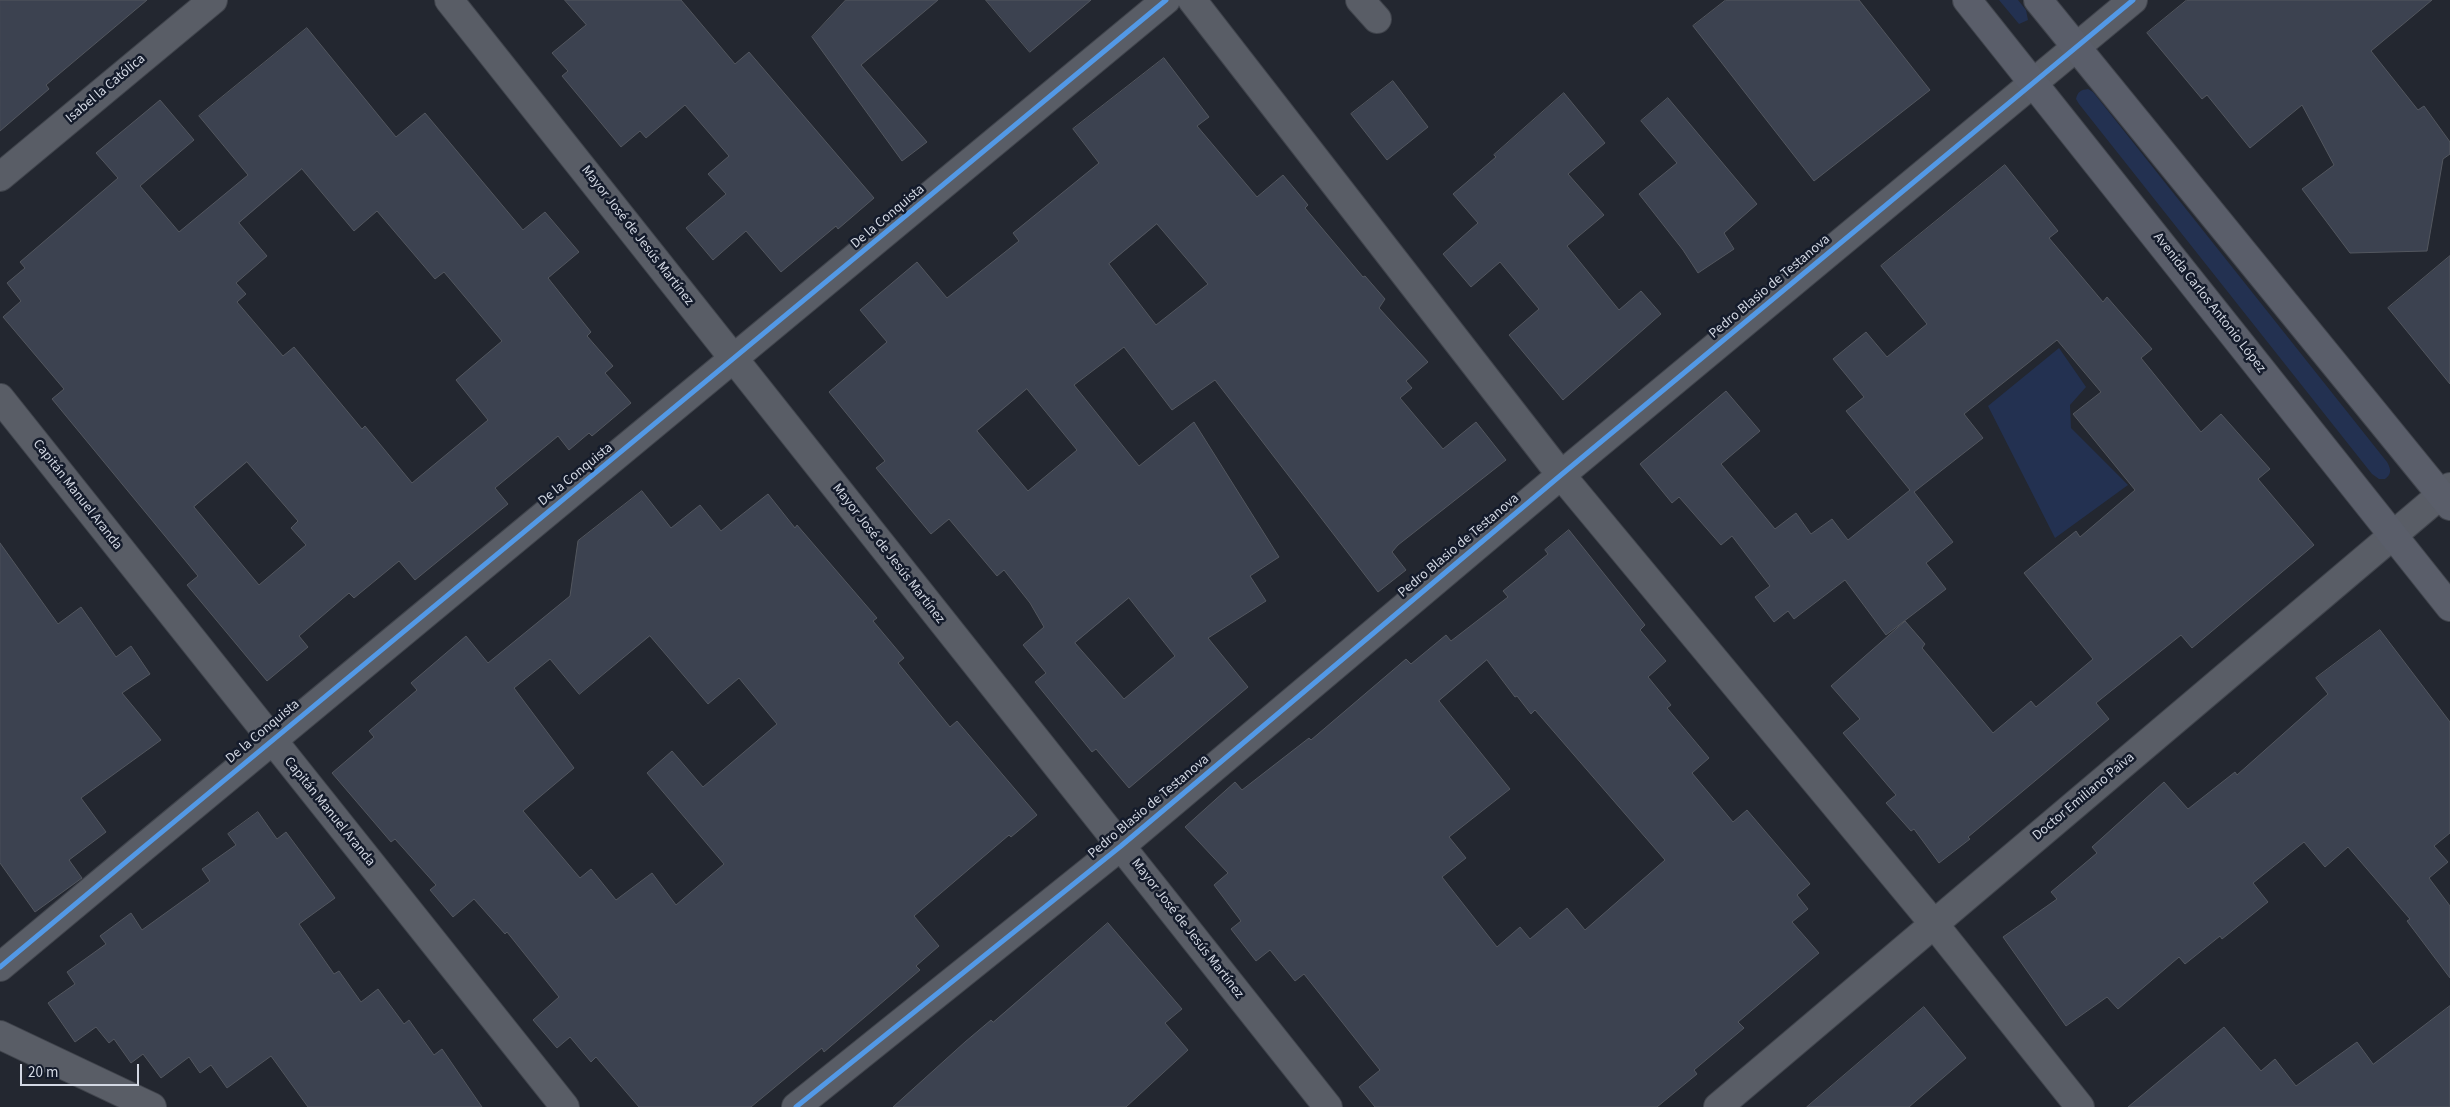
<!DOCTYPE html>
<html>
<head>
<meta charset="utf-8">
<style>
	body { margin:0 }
	#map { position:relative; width:2450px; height:1107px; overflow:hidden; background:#232730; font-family:"Source Sans 3",sans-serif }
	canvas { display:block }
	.scale { position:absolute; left:20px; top:1064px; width:119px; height:22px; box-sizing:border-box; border:2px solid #d3d8e3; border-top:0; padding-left:6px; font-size:15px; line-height:18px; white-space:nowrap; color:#d3d8e3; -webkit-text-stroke:4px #141b2b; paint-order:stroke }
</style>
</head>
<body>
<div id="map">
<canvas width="2450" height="1107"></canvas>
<div class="scale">20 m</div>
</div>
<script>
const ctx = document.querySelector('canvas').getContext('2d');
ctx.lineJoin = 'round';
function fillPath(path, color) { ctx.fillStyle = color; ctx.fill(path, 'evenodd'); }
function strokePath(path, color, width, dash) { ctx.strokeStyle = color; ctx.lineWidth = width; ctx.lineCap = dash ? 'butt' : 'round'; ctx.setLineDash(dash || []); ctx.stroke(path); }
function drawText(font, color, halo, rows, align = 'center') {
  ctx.font = font + ' "Source Sans 3",sans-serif'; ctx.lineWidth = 5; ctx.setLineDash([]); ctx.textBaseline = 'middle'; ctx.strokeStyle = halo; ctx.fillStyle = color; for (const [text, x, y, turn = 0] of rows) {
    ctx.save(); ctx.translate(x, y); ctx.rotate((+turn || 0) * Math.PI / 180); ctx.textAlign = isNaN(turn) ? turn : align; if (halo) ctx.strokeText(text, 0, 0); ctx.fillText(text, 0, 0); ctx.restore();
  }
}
fillPath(new Path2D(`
	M1999 0H2018L2026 10 2028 20 2019 24Z
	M2088 89 2093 92 2387 462C2391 469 2392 474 2385 479H2379L2372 474 2079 104 2076 99C2078 91 2081 90 2088 89Z
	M2059 348 2086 387 2070 405 2071 428 2128 485 2055 538 1988 406Z`), '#233151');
const building = new Path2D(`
	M0 0H147L46 85 49 89 0 131Z
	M565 0H681L735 64 749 52 874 198 838 229 836 226 781 272 746 231 713 260 686 228 726 194 708 174 729 156 685 105 646 138 640 131 621 147 562 76 568 71 552 53 586 25Z
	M846 0H938L861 65 927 142 902 161 812 37Z
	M986 0H1091L1030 52Z
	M1726 0H1859L1930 90 1814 181 1693 26Z
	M2187 0H2432L2371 51 2418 110 2424 106 2450 142V154L2443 159 2427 251 2350 253 2302 189 2334 165 2302 105 2250 148 2207 95 2202 99 2147 33Z
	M307 28 396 137 425 113 523 230 545 212 579 252 548 278 591 332 587 336 613 366 605 373 631 403 592 436 589 433 569 450 558 436 495 488 508 504 415 580 399 561 354 598 349 593 299 636 308 647 267 681 187 585 198 576 52 399 64 389 3 317 21 301 7 283 25 268 20 262 118 178 96 153 160 100 194 140 140 186 179 232 248 175 199 116ZM302 169 354 231 377 211 435 279 444 272 502 341 456 380 488 420 412 483 365 426 362 429 294 347 283 356 237 302 246 294 236 283 267 256 239 223ZM247 462 298 521 291 528 306 545 259 585 194 507Z
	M1164 58 1209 117 1197 126 1257 197 1283 175 1308 205 1305 208 1363 277 1365 276 1385 299 1379 308 1428 362 1406 381 1412 388 1400 398 1443 449 1476 422 1506 460 1398 545 1392 552 1406 570 1378 592 1215 380 1172 410 1124 347 1074 385 1139 466 1194 422 1279 557 1250 576 1266 601 1208 638 1248 687 1129 788 1096 749 1092 752 1035 682 1046 673 1023 645 1044 627 1030 603 1004 570 997 576 949 519 931 534 876 468 885 461 829 392 887 342 860 310 917 262 947 298 1019 241 1013 233 1099 163 1073 129ZM1157 224 1208 284 1156 325 1109 264ZM1027 389 1077 450 1028 491 977 431ZM1129 598 1175 656 1124 699 1075 643Z
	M1393 81 1428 127 1387 160 1351 114Z
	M1564 93 1605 143 1568 174 1604 215 1567 246 1619 310 1641 291 1661 314 1563 400 1509 335 1539 309 1500 262 1471 287 1443 254 1478 223 1453 194 1496 157 1494 155Z
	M1668 98 1757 204 1724 233 1734 249 1698 273 1683 250 1639 194 1677 163 1641 121Z
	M2005 165 2058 231 2049 238 2103 302 2107 297 2152 349 2141 358 2201 432 2221 414 2270 469 2258 479 2314 545 2192 648 2181 635 2096 703 2109 719 1968 837 1970 839 1939 863 1914 829 1911 831 1886 803 1896 795 1843 733 1860 719 1831 686 1905 621 1925 644 1922 648 1993 733 2031 701 2036 707 2093 659 2024 573 2076 531 2080 537 2135 490 2073 414 2101 392 2057 340 1964 414 1983 438 1914 492 1953 542 1926 563 1946 589 1886 635 1845 580 1794 619 1788 611 1774 622 1755 597 1770 586 1732 536 1721 545 1679 497 1672 503 1640 464 1726 391 1760 431 1721 464 1775 529 1796 513 1811 534 1832 519 1848 540 1910 490 1846 411 1864 397 1833 359 1866 332 1887 357 1927 324 1881 266Z
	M2450 256V384L2388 308Z
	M642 491 671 528 700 505 721 531 768 494 795 528 797 525 877 618 873 621 904 658 898 663 950 727 957 721 1037 815 1011 837 1009 835 914 916 939 946 916 966 920 970 824 1052 822 1048 751 1107H639L596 1057 591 1062 570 1037 557 1048 533 1020 559 997 507 932 505 934 474 899 453 917 430 890 436 885 395 839 391 842 332 773 374 737 369 731 417 690 411 683 466 636 488 663 570 596 578 541ZM650 636 708 704 739 678 777 724 703 787 672 751 647 773 724 864 676 905 652 873 616 900 591 869 580 878 523 811 574 768 514 688 550 659 579 694Z
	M1569 530 1645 625 1640 630 1666 661 1648 677 1671 705 1667 708 1709 758 1692 773 1733 822 1747 810 1810 884 1797 895 1808 909 1792 922 1819 953 1738 1022 1744 1028 1694 1070 1697 1074 1657 1107H1375L1359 1087 1380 1070 1304 974 1295 981 1270 950 1256 961 1231 929 1241 921 1214 885 1228 873 1185 827 1235 782 1242 790 1309 738 1311 740 1406 659 1411 664 1446 635 1451 641 1508 597 1503 591 1548 554 1545 550ZM1487 660 1515 697 1517 696 1531 714 1535 710 1665 860 1585 930 1567 908 1530 939 1520 927 1497 947 1442 877 1466 858 1449 837 1510 789 1439 701Z
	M0 543 58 624 81 607 116 657 131 646 150 674 122 693 161 740 81 798 106 832 69 860 82 878 35 912 0 863Z
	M2380 630 2450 722V833L2434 846 2448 862 2429 878 2450 906V978L2407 921 2410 919 2348 847 2325 867 2304 842 2253 883 2268 902 2222 939 2220 936 2185 964 2179 957 2118 1009 2107 997 2066 1026 2003 937 2057 899 2051 892 2097 853 2092 847 2164 782 2188 809 2235 772 2237 775 2328 694 2316 678Z
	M258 812 277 839 286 832 335 898 299 924 334 974 339 971 361 1002 378 989 404 1024 409 1020 434 1055 442 1049 482 1107H308L271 1056 227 1088 211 1065 200 1073 189 1057 161 1078 143 1054 131 1063 114 1039 109 1043 96 1027 75 1042 48 1003 75 984 67 972 106 944 100 936 131 913 142 930 210 881 202 869 236 845 228 834Z
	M1108 923 1182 1009 1165 1023 1188 1050 1126 1107H893L965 1042 991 1020 993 1022Z
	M2450 1006V1107H2128L2224 1027 2261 1071 2275 1059 2296 1086 2357 1042 2373 1064Z
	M1924 1007 1966 1058 1909 1107H1807Z`);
fillPath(building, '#3c4250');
strokePath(building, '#53575f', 1);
const minor = new Path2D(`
	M449 0 1328 1107
	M1192 0 1561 475 1934 924 2080 1107
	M1360 0 1377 19
	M0 177 213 0
	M0 398 565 1107
	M0 967C387 643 778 324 1166 0
	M0 1035 152 1107
	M796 1107 1121 846 1561 475 2133 0
	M1718 1107 2450 487`);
const major = new Path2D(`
	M1967 0 2450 607
	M2038 0 2450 506`);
strokePath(minor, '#40444c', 30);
strokePath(major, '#40444c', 30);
strokePath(minor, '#595d66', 28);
strokePath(major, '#5a5e6a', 28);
strokePath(new Path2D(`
	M0 967C387 643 778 324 1166 0
	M796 1107 1121 846 1561 475 2133 0`), '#5399e6', 5);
drawText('14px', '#d3d8e3', '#141b2b', [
	["Isabel la Católica",106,89,-40],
	["De la Conquista",888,217,-40],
	["Mayor José de Jesús Martínez",637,236,52],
	["Pedro Blasio de Testanova",1770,287,-40],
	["Avenida Carlos Antonio López",2209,303,52],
	["De la Conquista",576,475,-39],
	["Capitán Manuel Aranda",77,495,52],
	["Pedro Blasio de Testanova",1459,546,-40],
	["Mayor José de Jesús Martínez",888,554,52],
	["De la Conquista",263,732,-40],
	["Doctor Emiliano Paiva",2084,797,-40],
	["Pedro Blasio de Testanova",1149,807,-40],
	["Capitán Manuel Aranda",329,812,51],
	["Mayor José de Jesús Martínez",1187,929,52]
]);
</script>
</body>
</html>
